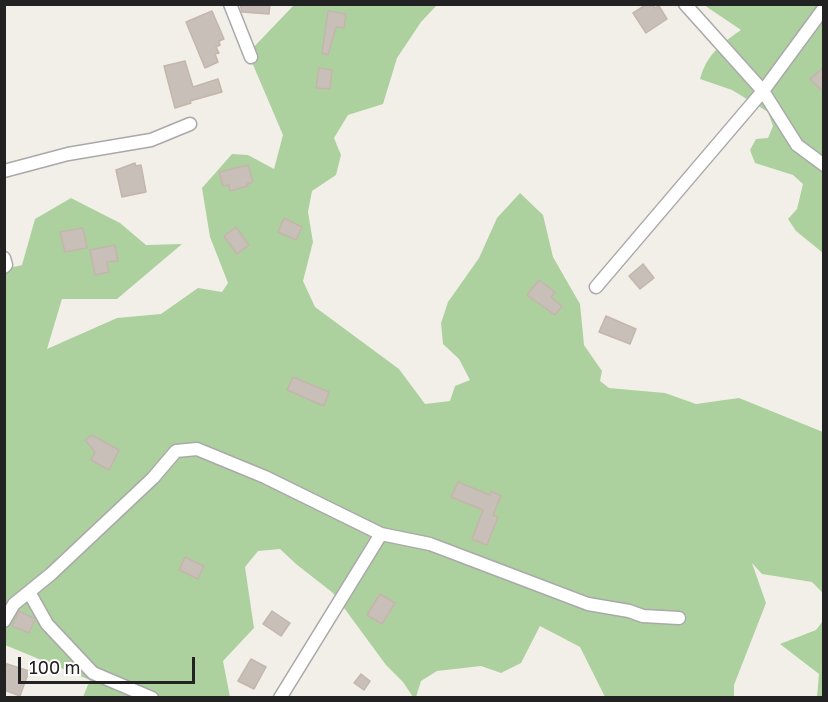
<!DOCTYPE html>
<html>
<head>
<meta charset="utf-8">
<style>
	body { margin:0 }
	#map { position:relative; width:828px; height:702px; overflow:hidden; background:#f2efe9; font-family:"Golos Text",sans-serif }
	canvas { display:block }
	.frame { position:absolute; inset:0; border:6px solid #222; pointer-events:none }
	.scale { position:absolute; left:18px; top:657px; width:177px; height:27px; box-sizing:border-box; border:3px solid #222; border-top:0; padding-left:8px; font-size:18px; line-height:21px; white-space:nowrap; color:#222; -webkit-text-stroke:4px #fff; paint-order:stroke }
</style>
</head>
<body>
<div id="map">
<canvas width="828" height="702"></canvas>
<div class="frame"></div>
<div class="scale">100 m</div>
</div>
<script>
const ctx = document.querySelector('canvas').getContext('2d');
ctx.lineJoin = 'round';
function fillPath(path, color) { ctx.fillStyle = color; ctx.fill(path, 'evenodd'); }
function strokePath(path, color, width, dash) { ctx.strokeStyle = color; ctx.lineWidth = width; ctx.lineCap = dash ? 'butt' : 'round'; ctx.setLineDash(dash || []); ctx.stroke(path); }
fillPath(new Path2D(`
	M294 5H437L421 22 397 58 383 104 348 115 334 138 341 155 336 175 312 191 308 212 313 242 303 281 315 307 399 369 425 404 450 401 455 386 470 380 459 359 443 344 441 323 448 302 479 258 497 218 520 193 543 215 553 257 580 304 584 345 602 371 600 381 609 388 665 393 696 404 739 398 823 432V593L812 582 762 574 752 563 766 603 734 685V697H605L580 647 540 626 521 663 501 673 481 666 437 671 421 681 416 697H413L403 682 386 665 333 593 296 564 280 549 258 551 245 567 254 628 223 661 230 697H83L90 680 5 645V269L22 265 35 219 71 198 120 223 146 245 182 244 117 299H62L47 349 117 318 161 314 198 288 222 292 228 283 210 237 202 188 232 154 248 155 274 169 283 135 248 53Z
	M704 5H823V253L796 231 788 219 797 209 803 184 793 175 755 163 750 150 756 139 768 138 773 126 768 112 732 90 700 79C707 54 721 44 741 30Z
	M823 621V697H817L819 674 780 644 816 630Z`), '#add19e');
const building = new Path2D(`
	M240 4H270L269 14 242 12Z
	M647 4H653L655 8 659 6 667 19 646 33 633 13Z
	M212 11 224 39 219 41 220 45 216 47 219 53 215 54 218 62 205 68 186 22Z
	M328 11 346 14 344 28 336 27 328 55 322 53Z
	M185 61 193 87 218 79 222 92 190 101 191 103 175 108 164 66Z
	M824 67V93L810 79Z
	M319 68 332 70 330 89 316 88Z
	M135 163 136 166 141 165 146 192 122 197 116 170Z
	M248 165 253 182 247 184 248 186 230 191 229 185 223 186 219 172Z
	M284 218 302 227 296 240 278 232Z
	M236 227 249 245 237 254 224 236Z
	M83 228 87 248 65 252 60 232Z
	M115 245 118 261 107 262 109 272 95 275 90 250Z
	M643 264 654 278 640 289 629 276Z
	M539 280 555 292 551 297 562 306 555 315 527 295Z
	M606 316 636 329 630 344 599 332Z
	M293 377 329 392 324 406 287 390Z
	M92 435 119 450 109 470 91 460 95 452 85 440Z
	M458 482 490 495 491 491 501 496 493 515 498 517 487 545 472 539 483 510 451 497Z
	M185 557 204 566 198 579 179 570Z
	M380 594 395 603 382 624 367 615Z
	M19 611 35 619 29 633 12 626Z
	M272 611 290 623 281 636 263 624Z
	M251 659 266 667 254 689 238 681Z
	M4 663 29 671 20 696 4 690Z
	M361 674 370 681 364 690 354 683Z`);
fillPath(building, '#c7bfb8');
strokePath(building, '#c4b6ab', 1.5);
const minor = new Path2D(`
	M230 4 251 57
	M685 4 763 91 797 145 824 165
	M4 171 68 154 151 140 190 124
	M4 258 6 265 4 267
	M596 287 763 91 824 8
	M29 592 47 624 93 673 152 698
	M4 621 14 604 51 574 153 478 176 451 197 449 265 477 381 534 430 544 588 604 629 611 643 616 679 618
	M280 698 381 534`);
strokePath(minor, '#a9a9a9', 15);
strokePath(minor, '#fff', 12);
</script>
</body>
</html>
